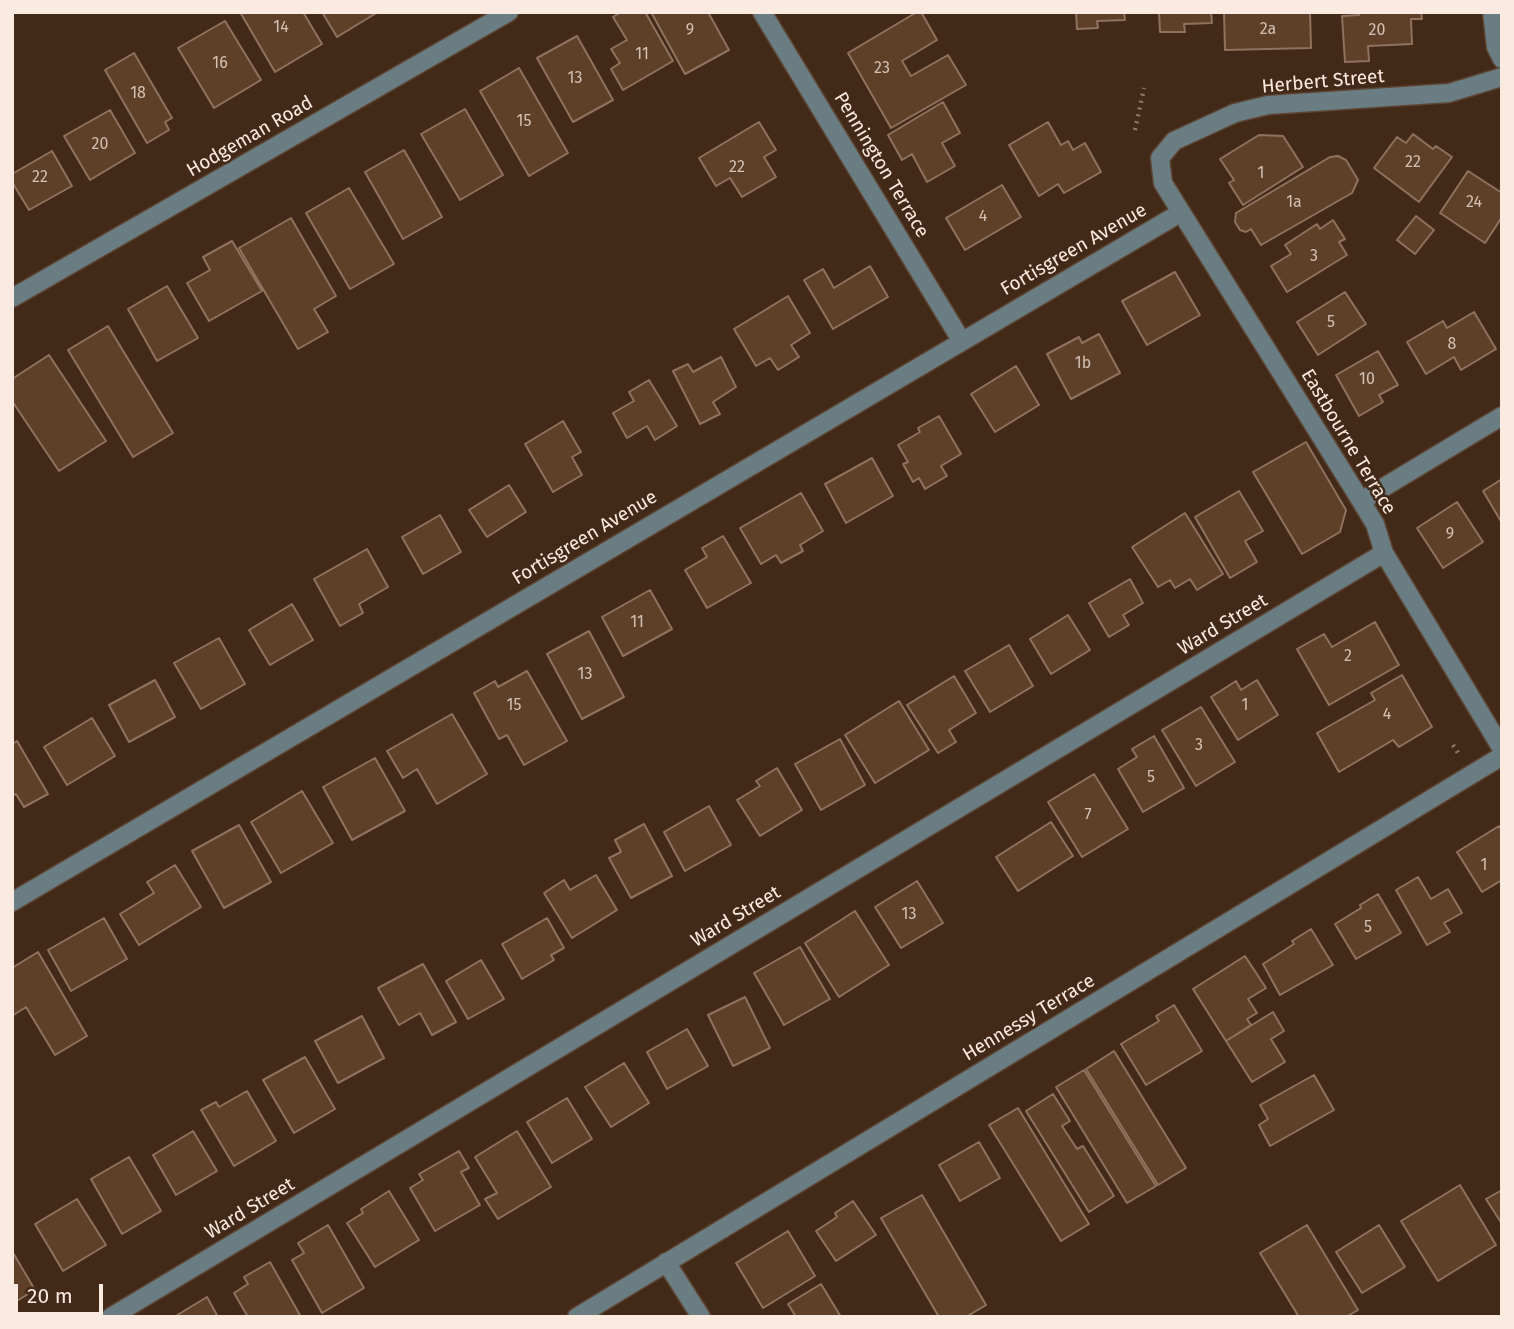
<!DOCTYPE html>
<html>
<head>
<meta charset="utf-8">
<style>
	body { margin:0 }
	#map { position:relative; width:1514px; height:1329px; overflow:hidden; background:#432a18; font-family:"Fira Sans",sans-serif }
	canvas { display:block }
	.frame { position:absolute; inset:0; border:14px solid #fbeadf; pointer-events:none }
	.scale { position:absolute; left:14px; top:1284px; width:89px; height:32px; box-sizing:border-box; border:4px solid #fbeadf; border-top:0; padding-left:9px; font-size:21px; line-height:24px; white-space:nowrap; color:#fbeadf; -webkit-text-stroke:5px #432a18; paint-order:stroke }
</style>
</head>
<body>
<div id="map">
<canvas width="1514" height="1329"></canvas>
<div class="frame"></div>
<div class="scale">20 m</div>
</div>
<script>
const ctx = document.querySelector('canvas').getContext('2d');
ctx.lineJoin = 'round';
function fillPath(path, color) { ctx.fillStyle = color; ctx.fill(path, 'evenodd'); }
function strokePath(path, color, width, dash) { ctx.strokeStyle = color; ctx.lineWidth = width; ctx.lineCap = dash ? 'butt' : 'round'; ctx.setLineDash(dash || []); ctx.stroke(path); }
function drawText(font, color, halo, rows, align = 'center') {
  ctx.font = font + ' "Fira Sans",sans-serif'; ctx.lineWidth = 5; ctx.setLineDash([]); ctx.textBaseline = 'middle'; ctx.strokeStyle = halo; ctx.fillStyle = color; for (const [text, x, y, turn = 0] of rows) {
    ctx.save(); ctx.translate(x, y); ctx.rotate((+turn || 0) * Math.PI / 180); ctx.textAlign = isNaN(turn) ? turn : align; if (halo) ctx.strokeText(text, 0, 0); ctx.fillText(text, 0, 0); ctx.restore();
  }
}
const building = new Path2D(`
	M240 12H303L322 44 275 72Z
	M322 12H378L337 37Z
	M621 12H645L673 61 623 90 611 69 620 63 611 49 627 40 613 17Z
	M651 12H708L729 50 685 74Z
	M917 12H921L937 40 902 61 911 76 948 55 966 85 891 128 848 53Z
	M1076 12H1124L1125 20 1097 21 1098 28 1077 29Z
	M1159 12H1211L1212 23 1184 24 1185 32H1160Z
	M1224 12H1310L1311 48 1225 50Z
	M1359 12H1421L1422 19H1411L1412 44 1368 46 1369 61 1345 62 1342 16 1359 15Z
	M225 21 261 80 214 108 178 48Z
	M577 36 613 100 573 122 537 58Z
	M134 53 172 118 165 122 169 130 147 143 105 70Z
	M519 68 568 153 529 176 480 91Z
	M943 102 960 133 942 143 955 166 927 182 912 154 902 160 888 135Z
	M465 109 503 175 460 200 421 134Z
	M110 110 135 153 90 180 64 136Z
	M759 122 776 150 764 157 776 177 742 197 730 178 716 186 699 158Z
	M1048 122 1061 145 1068 141 1073 150 1085 143 1101 172 1064 193 1058 184 1039 196 1009 145Z
	M1413 134 1433 149 1436 146 1452 157 1419 202 1374 168 1397 137 1406 143Z
	M1259 135 1283 136 1303 167 1243 205 1229 183 1234 180 1220 159Z
	M404 150 442 217 403 239 365 172Z
	M52 151 72 186 29 210 12 182V174Z
	M1338 156 1346 160 1358 180 1352 193 1261 245 1251 229 1246 232 1240 230 1235 222 1236 213 1330 157Z
	M1468 171 1502 193V217L1485 243 1440 213Z
	M1002 185 1021 217 965 250 946 218Z
	M349 188 394 264 350 289 306 213Z
	M1416 216 1434 230 1415 254 1397 240Z
	M291 218 336 296 314 309 328 332 298 349 239 248Z
	M1333 220 1345 239 1339 242 1347 255 1287 292 1271 266 1291 254 1285 245 1317 224 1320 229Z
	M232 241 262 291 209 321 187 283 210 270 203 257Z
	M870 266 888 297 833 329 804 280 823 269 834 288Z
	M1175 272 1200 315 1147 345 1122 301Z
	M167 286 198 338 157 361 128 309Z
	M1345 292 1366 324 1318 355 1297 322Z
	M788 296 810 333 791 345 799 357 778 370 770 358 756 366 734 329Z
	M1474 312 1496 349 1461 370 1454 357 1426 374 1407 342 1443 321 1447 328Z
	M108 326 173 433 133 457 68 350Z
	M1099 334 1120 373 1071 399 1047 354 1079 337 1082 343Z
	M1378 351 1398 385 1379 395 1383 402 1359 416 1336 375Z
	M49 355 106 441 59 471 12 401V379Z
	M721 357 736 387 713 402 720 414 700 424 673 371 688 364 693 372Z
	M1016 366 1039 405 995 432 971 394Z
	M649 380 677 426 655 440 647 426 627 438 613 413 634 401 629 392Z
	M939 416 961 454 941 466 947 476 925 489 919 478 913 482 903 464 908 462 898 445 920 432 918 428Z
	M563 421 581 452 572 457 582 475 553 492 525 444Z
	M1306 442 1346 510 1340 532 1302 554 1253 472Z
	M872 458 893 496 846 523 825 484Z
	M1502 479V523L1483 491Z
	M509 485 526 512 487 537 469 510Z
	M1239 491 1263 531 1245 541 1257 562 1230 578 1195 517Z
	M801 493 823 531 800 545 803 551 781 563 776 555 761 564 740 528Z
	M1457 502 1483 542 1443 568 1417 528Z
	M1185 513 1223 574 1197 590 1190 579 1175 588 1170 580 1158 587 1132 547Z
	M440 515 461 552 423 574 402 537Z
	M723 536 751 583 707 608 685 570 707 557 702 548Z
	M367 549 388 587 359 604 363 613 340 626 314 579Z
	M1130 579 1143 603 1123 615 1129 625 1109 637 1089 603Z
	M650 590 672 629 623 656 602 617Z
	M292 604 313 640 270 665 249 630Z
	M1068 615 1090 650 1051 674 1030 639Z
	M1375 622 1399 665 1329 705 1297 649 1324 634 1332 647Z
	M589 631 624 697 582 719 547 654Z
	M219 638 245 684 201 709 174 663Z
	M1009 645 1033 686 990 712 965 671Z
	M527 671 567 741 524 765 507 735 499 739 474 693 495 681 498 687Z
	M1402 675 1432 727 1399 747 1393 740 1339 772 1317 733 1375 700 1371 693Z
	M954 676 976 713 949 730 956 742 938 753 907 705Z
	M155 680 175 717 129 742 109 705Z
	M1257 680 1278 715 1238 740 1211 697 1236 681 1241 690Z
	M899 701 929 750 875 783 845 735Z
	M1201 707 1235 762 1196 786 1162 730Z
	M452 714 487 774 437 804 417 769 403 778 387 751Z
	M92 718 115 756 67 785 44 747Z
	M1154 736 1184 788 1143 812 1118 769 1137 757 1132 749Z
	M840 739 865 785 821 810 795 764Z
	M17 741 48 794 24 807 16 794 12 796V744Z
	M375 758 405 811 352 840 323 787Z
	M777 768 802 810 760 836 737 800 760 786 756 781Z
	M1094 774 1128 829 1082 857 1048 802Z
	M302 791 333 843 281 873 251 822Z
	M709 806 731 845 685 871 664 832Z
	M1051 822 1073 856 1018 891 996 857Z
	M644 824 672 876 631 898 609 858 621 852 615 840Z
	M239 825 271 882 224 908 192 851Z
	M1499 826 1502 831V880L1482 892 1457 852Z
	M175 865 201 907 139 945 120 914 154 893 147 882Z
	M596 875 617 910 572 938 544 893 564 880 570 890Z
	M1418 877 1431 899 1448 889 1462 913 1444 923 1450 932 1427 945 1396 890Z
	M917 881 943 923 901 948 875 907Z
	M1378 894 1401 933 1356 959 1335 924 1361 908 1360 905Z
	M855 911 889 965 839 997 805 943Z
	M104 918 127 959 71 991 48 950Z
	M547 918 564 948 551 955 554 960 522 979 502 944Z
	M1311 929 1333 965 1280 995 1263 964 1294 944 1292 941Z
	M800 947 830 999 784 1025 754 973Z
	M38 952 87 1036 55 1055 26 1007 12 1016V968Z
	M1245 956 1266 988 1248 999 1257 1013 1247 1019 1251 1025 1226 1041 1193 989Z
	M481 960 504 999 468 1019 446 981Z
	M423 964 456 1022 432 1035 420 1013 399 1025 378 988Z
	M745 997 770 1048 733 1066 708 1015Z
	M1174 1005 1202 1051 1146 1085 1121 1044 1159 1021 1156 1016Z
	M1273 1012 1284 1031 1271 1039 1285 1062 1252 1082 1226 1041Z
	M362 1016 384 1058 338 1083 315 1041Z
	M687 1029 708 1066 667 1089 647 1052Z
	M1114 1051 1186 1168 1158 1185 1086 1069Z
	M305 1057 335 1109 294 1133 263 1080Z
	M624 1063 649 1103 611 1127 585 1087Z
	M1084 1070 1156 1186 1127 1203 1056 1087Z
	M1314 1075 1334 1110 1270 1146 1259 1125 1268 1119 1260 1105Z
	M247 1091 276 1141 234 1166 201 1110 216 1102 219 1107Z
	M1053 1094 1070 1121 1062 1126 1077 1149 1083 1146 1114 1196 1089 1212 1026 1111Z
	M567 1098 592 1139 552 1163 527 1122Z
	M1018 1108 1089 1224 1061 1241 989 1125Z
	M193 1131 217 1171 176 1195 153 1155Z
	M517 1131 551 1187 498 1219 485 1199 497 1193 475 1157Z
	M979 1142 1000 1178 960 1201 939 1165Z
	M459 1151 469 1168 461 1172 480 1205 435 1231 410 1188 423 1180 419 1174Z
	M129 1157 161 1211 122 1234 91 1179Z
	M1460 1185 1496 1245 1438 1281 1401 1221Z
	M1502 1190V1224L1486 1199Z
	M389 1191 419 1240 375 1267 347 1223 363 1213 361 1209Z
	M922 1195 986 1305 966 1317H939L881 1218Z
	M77 1199 106 1245 63 1271 35 1224Z
	M853 1201 876 1235 836 1261 816 1231 837 1217 835 1213Z
	M328 1225 364 1288 322 1313 292 1260 304 1253 298 1243Z
	M1307 1225 1358 1310 1346 1317H1299L1260 1253Z
	M1379 1225 1405 1267 1362 1293 1336 1252Z
	M788 1231 815 1276 763 1308 736 1263Z
	M12 1251 35 1290 15 1302 12 1298Z
	M270 1262 301 1317H248L234 1293 248 1284 244 1277Z
	M821 1284 841 1317H796L788 1304Z
	M207 1297 218 1317H174Z`);
fillPath(building, '#5e4029');
strokePath(building, '#8f725e', 2);
const minor = new Path2D(`
	M762 12 961 340
	M1492 12 1496 47 1502 59
	M1502 77 1449 93 1268 105 1235 113 1174 141 1160 158 1163 183 1361 501 1375 524 1384 553 1502 749
	M12 298 509 12
	M1361 501 1502 416
	M12 902 1180 213
	M666 1262 701 1317
	M111 1317 1384 553
	M577 1317 1502 756`);
strokePath(minor, '#5d4534', 21);
strokePath(new Path2D(`
	M1135 130 1144 88
	M1453 745 1460 756`), '#8e7869', 4.5, [2, 5]);
strokePath(minor, '#6a7d83', 18);
drawText('16px', '#d4c0b2', null, [
	["14",281,28],
	["2a",1268,30],
	["9",690,31],
	["20",1377,31],
	["11",642,55],
	["16",220,64],
	["23",882,69],
	["13",575,79],
	["18",138,94],
	["15",524,122],
	["20",100,145],
	["22",1413,163],
	["22",737,168],
	["1",1261,174],
	["22",40,178],
	["1a",1294,203],
	["24",1474,203],
	["4",983,217],
	["3",1314,257],
	["5",1331,323],
	["8",1452,345],
	["1b",1083,364],
	["10",1367,380],
	["9",1450,535],
	["11",637,623],
	["2",1348,657],
	["13",585,675],
	["15",514,706],
	["1",1245,706],
	["4",1387,715],
	["3",1199,746],
	["5",1151,778],
	["7",1088,816],
	["1",1484,866],
	["13",909,915],
	["5",1368,928]
]);
drawText('19px', '#fbeadf', '#432a18', [
	["Herbert Street",1323,82,-5],
	["Hodgeman Road",250,137,-30],
	["Pennington Terrace",881,165,59],
	["Fortisgreen Avenue",1074,250,-30],
	["Eastbourne Terrace",1348,442,59],
	["Fortisgreen Avenue",585,538,-31],
	["Ward Street",1223,625,-31],
	["Ward Street",736,917,-31],
	["Hennessy Terrace",1029,1018,-31],
	["Ward Street",250,1209,-31]
]);
</script>
</body>
</html>
